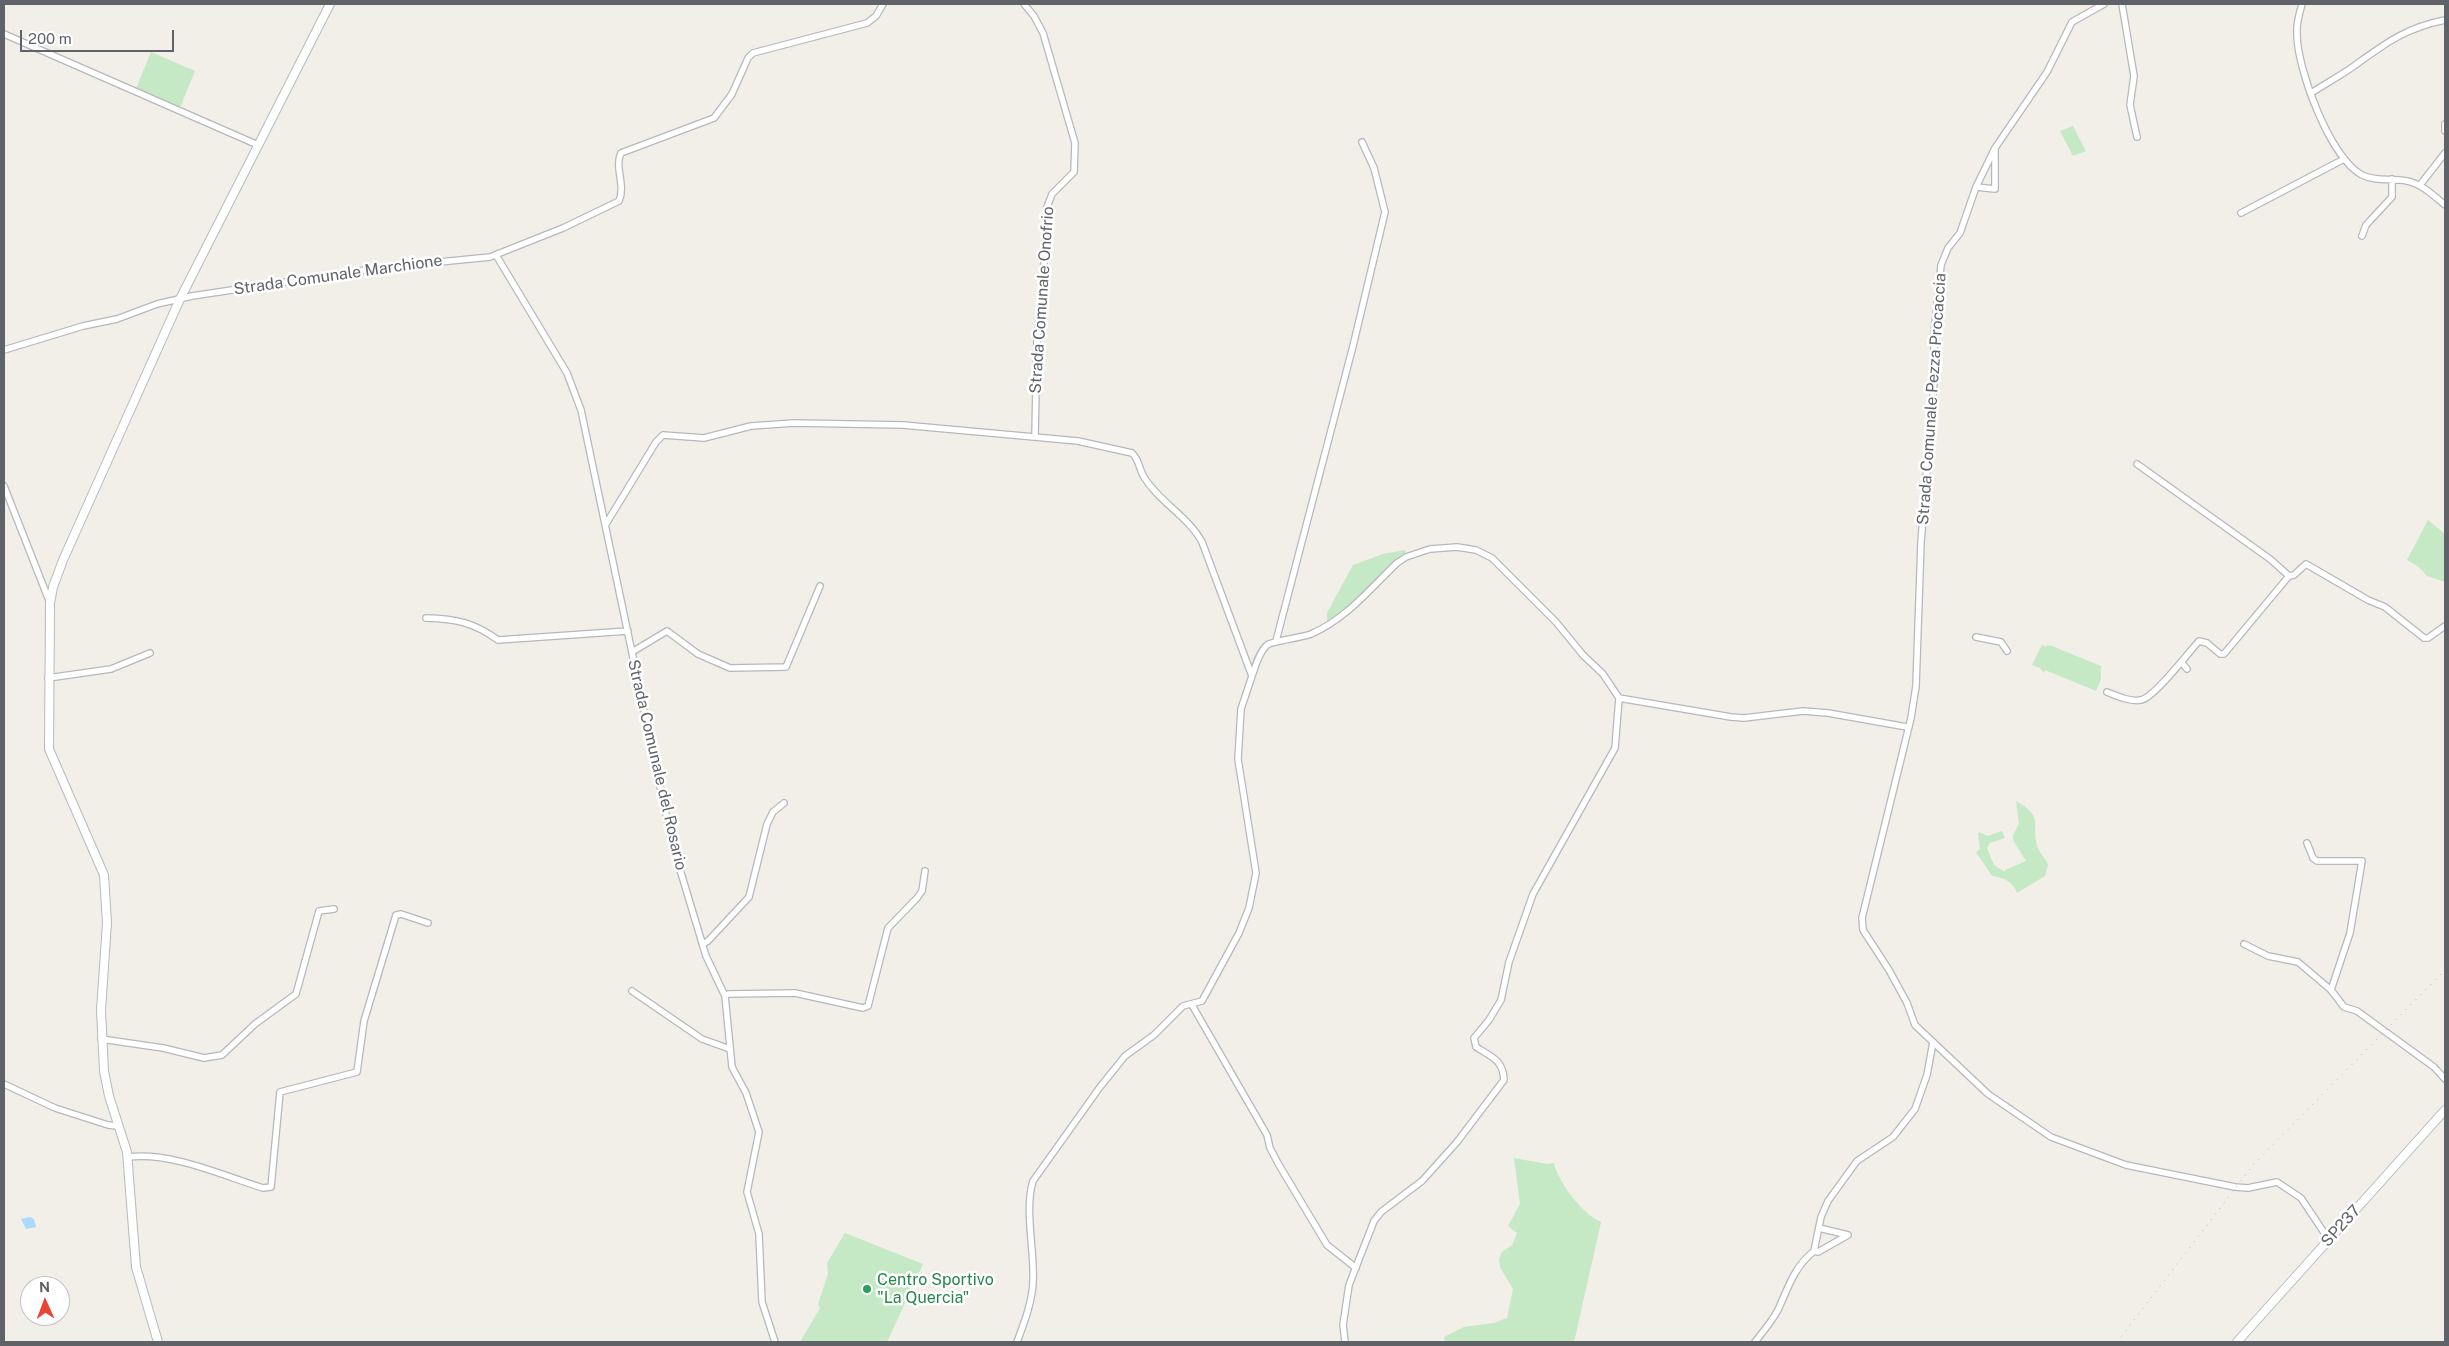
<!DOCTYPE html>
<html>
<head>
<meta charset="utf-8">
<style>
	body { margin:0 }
	#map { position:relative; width:2449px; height:1346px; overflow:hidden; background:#f1efe8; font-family:"Public Sans",sans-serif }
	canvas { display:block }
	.frame { position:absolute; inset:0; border:5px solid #5f6368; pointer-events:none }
	.north { position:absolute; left:20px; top:1276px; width:50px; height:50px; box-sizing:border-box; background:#fff; border:1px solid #bfc1c3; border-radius:50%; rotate:358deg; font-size:14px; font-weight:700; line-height:20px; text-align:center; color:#5f6368 }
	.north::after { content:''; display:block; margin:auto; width:18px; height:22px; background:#ea4335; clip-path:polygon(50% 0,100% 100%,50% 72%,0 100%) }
	.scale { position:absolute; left:20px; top:30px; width:154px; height:22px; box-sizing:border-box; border:2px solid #5f6368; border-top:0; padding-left:6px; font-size:15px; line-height:18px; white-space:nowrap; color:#5f6368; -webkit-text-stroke:4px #fff; paint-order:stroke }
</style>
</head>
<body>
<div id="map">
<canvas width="2449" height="1346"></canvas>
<div class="frame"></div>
<div class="north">N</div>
<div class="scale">200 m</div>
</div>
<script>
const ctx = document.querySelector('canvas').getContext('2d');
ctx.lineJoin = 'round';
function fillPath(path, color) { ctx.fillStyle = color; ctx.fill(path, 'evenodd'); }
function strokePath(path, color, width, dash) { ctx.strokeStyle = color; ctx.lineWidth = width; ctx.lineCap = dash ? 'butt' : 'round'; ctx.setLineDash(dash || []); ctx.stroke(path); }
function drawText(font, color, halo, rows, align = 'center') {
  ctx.font = font + ' "Public Sans",sans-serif'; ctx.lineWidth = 5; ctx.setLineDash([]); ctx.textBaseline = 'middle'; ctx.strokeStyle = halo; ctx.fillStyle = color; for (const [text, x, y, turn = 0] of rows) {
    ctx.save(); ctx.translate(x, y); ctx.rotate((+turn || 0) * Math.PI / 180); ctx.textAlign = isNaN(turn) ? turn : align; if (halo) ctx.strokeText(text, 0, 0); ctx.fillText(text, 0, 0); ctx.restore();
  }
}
fillPath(new Path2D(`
	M151 52 195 71 179 110 135 91Z
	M2073 126 2086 151 2073 156 2060 131Z
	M2428 520 2445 534V582L2427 576 2420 568 2407 560Z
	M1405 550 1406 557 1342 615 1327 624V613L1353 565 1383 554Z
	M2042 645 2046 647 2048 645 2052 646 2101 666V679L2096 691 2045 670 2044 673 2040 668 2032 665Z
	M2016 801C2047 819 2029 825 2038 848 2040 854 2046 858 2048 865L2045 876 2017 893C2012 880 2004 878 1992 876L1976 852 1980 849 1978 835 1979 832 1988 836 2002 831 2005 838 1990 843 1987 848 1994 865 2005 872V870L2026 861 2013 840V835L2019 824Z
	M1514 1158 1547 1164 1554 1163C1558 1182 1583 1215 1601 1222L1575 1338 1573 1342H1445L1444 1337 1464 1327 1494 1323 1507 1318 1513 1289 1500 1267 1499 1259 1502 1252 1512 1245 1517 1233 1508 1226 1520 1204Z
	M845 1233 923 1264 887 1342H800L820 1308 818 1304 828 1274 827 1263Z`), '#c5e8c5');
fillPath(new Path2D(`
	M30 1217 34 1219 36 1227 26 1229 21 1219Z`), '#aadaff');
const minor = new Path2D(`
	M1024 4 1034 16 1043 33 1075 143 1074 172 1052 194 1047 207 1042 300 1037 335 1035 437
	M2104 4 2072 22 2047 72 1995 148 1976 187 1960 233 1948 248 1941 265 1934 334V381L1921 542 1916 686 1911 718 1862 918 1863 930 1889 970 1907 1003 1915 1025 1988 1094 2051 1137 2126 1165 2235 1187 2248 1188 2277 1182 2301 1198 2329 1240
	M2122 4 2134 76 2130 105 2137 137
	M2302 4C2299 14 2296 24 2297 34 2297 69 2330 158 2362 175 2376 182 2392 178 2407 181 2422 184 2433 195 2445 205
	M4 34 258 145
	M2311 93C2325 84 2340 76 2354 66 2386 43 2405 28 2445 20
	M2445 124V131
	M2420 185 2445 153
	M1976 187 1995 189V150
	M2241 213 2344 159
	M2362 236 2366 225 2392 197V179
	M496 255 567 373 581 410 672 843 706 956 725 996 732 1067 746 1093 759 1132 747 1192 759 1234 762 1302 775 1342
	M4 350 83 326 117 319 157 304 192 296 379 268 490 257 563 228 619 201C626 185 614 167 621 153L714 118 732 94 748 58 753 53 867 23 876 16 883 4
	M2137 464 2270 559 2289 576
	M4 486 50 603
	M606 524 656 442 663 435 704 438 751 426 794 423 903 425 1078 441 1132 453C1139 459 1139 469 1144 477 1159 502 1188 516 1202 542L1252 676 1241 709 1238 759 1256 873 1249 908 1239 933 1202 1001 1183 1006 1154 1035 1125 1056 1100 1087 1033 1181C1024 1209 1035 1253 1033 1282 1032 1303 1024 1323 1017 1342
	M426 618C456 619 473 622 498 640L628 631
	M1976 637 2001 642 2007 651
	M1276 641 1353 346 1385 212 1374 168 1362 142
	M632 652 667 631 698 654 730 668 786 667 820 586
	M2181 662 2187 669
	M1252 676C1255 667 1259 652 1267 645 1271 641 1301 638 1311 634 1346 619 1370 589 1397 563L1406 557 1430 549 1457 547 1476 550 1492 558 1556 622 1583 655 1603 674 1619 698 1615 748 1533 894 1509 962 1501 1000 1489 1020 1474 1038 1476 1047C1492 1057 1503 1060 1504 1080L1457 1142 1422 1181 1381 1212 1374 1221 1349 1285 1343 1325 1345 1342
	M48 678 111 669 150 653
	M2107 692C2117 696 2130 702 2141 700 2154 698 2189 652 2199 641L2207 643 2220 654H2224L2289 576 2294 575 2306 564 2368 600 2385 607 2424 638H2428L2445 626
	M1619 698 1731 717 1744 718 1803 711 1828 713 1907 727
	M2307 843 2313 858 2317 861H2362L2350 933 2331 990
	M703 944 708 941 749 897 767 824 773 812 784 803
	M2244 944 2268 956 2298 962 2331 990 2344 1007 2357 1011 2434 1067 2445 1079
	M632 991 702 1039 730 1049
	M725 996 728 994 795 993 863 1008 868 1006 888 928 917 898 922 891 925 871
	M1192 1005 1267 1135 1270 1148 1279 1165 1327 1245 1356 1268
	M101 1039 163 1048 204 1058 222 1055 255 1024 296 994 319 911 334 909
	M4 1084 55 1108 108 1125 117 1126
	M128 1157C173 1152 221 1175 263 1188L271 1187 280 1092 357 1072 364 1021 396 915 401 914 428 923
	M1814 1251 1821 1217 1828 1201 1857 1161 1893 1137 1915 1109 1927 1075 1933 1042
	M1755 1342C1763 1332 1772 1321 1778 1310 1788 1288 1794 1267 1814 1251L1818 1252 1848 1235 1819 1228`);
const secondary = new Path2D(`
	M158 1342 136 1267 127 1152 109 1096 104 1071 101 1010 107 923 104 875 49 749 50 603 53 587 63 560 180 299 330 4
	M2237 1342 2445 1110`);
strokePath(minor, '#b5b8bc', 8);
strokePath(secondary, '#b6babf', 10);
strokePath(minor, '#fff', 5.5);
strokePath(secondary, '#fff', 8);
strokePath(new Path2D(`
	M2117 1342 2254 1164 2445 970`), '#b6b7b8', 1, [1, 6]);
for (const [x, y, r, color] of [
	[867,1289,5,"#2e9e5b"]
]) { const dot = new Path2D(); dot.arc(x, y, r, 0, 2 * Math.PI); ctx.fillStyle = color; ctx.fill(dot); strokePath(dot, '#fff', 2); }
drawText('16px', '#5f6368', '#fff', [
	["Strada Comunale Marchione",338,275,-8],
	["Strada Comunale Onofrio",1042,300,-86],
	["Strada Comunale Pezza Procaccia",1932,399,-86],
	["Strada Comunale del Rosario",657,765,77],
	["SP237",2341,1226,-48]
]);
drawText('16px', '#27864d', '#fff', [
	["Centro Sportivo",877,1280],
	["\"La Quercia\"",877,1298]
], 'left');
</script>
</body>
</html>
